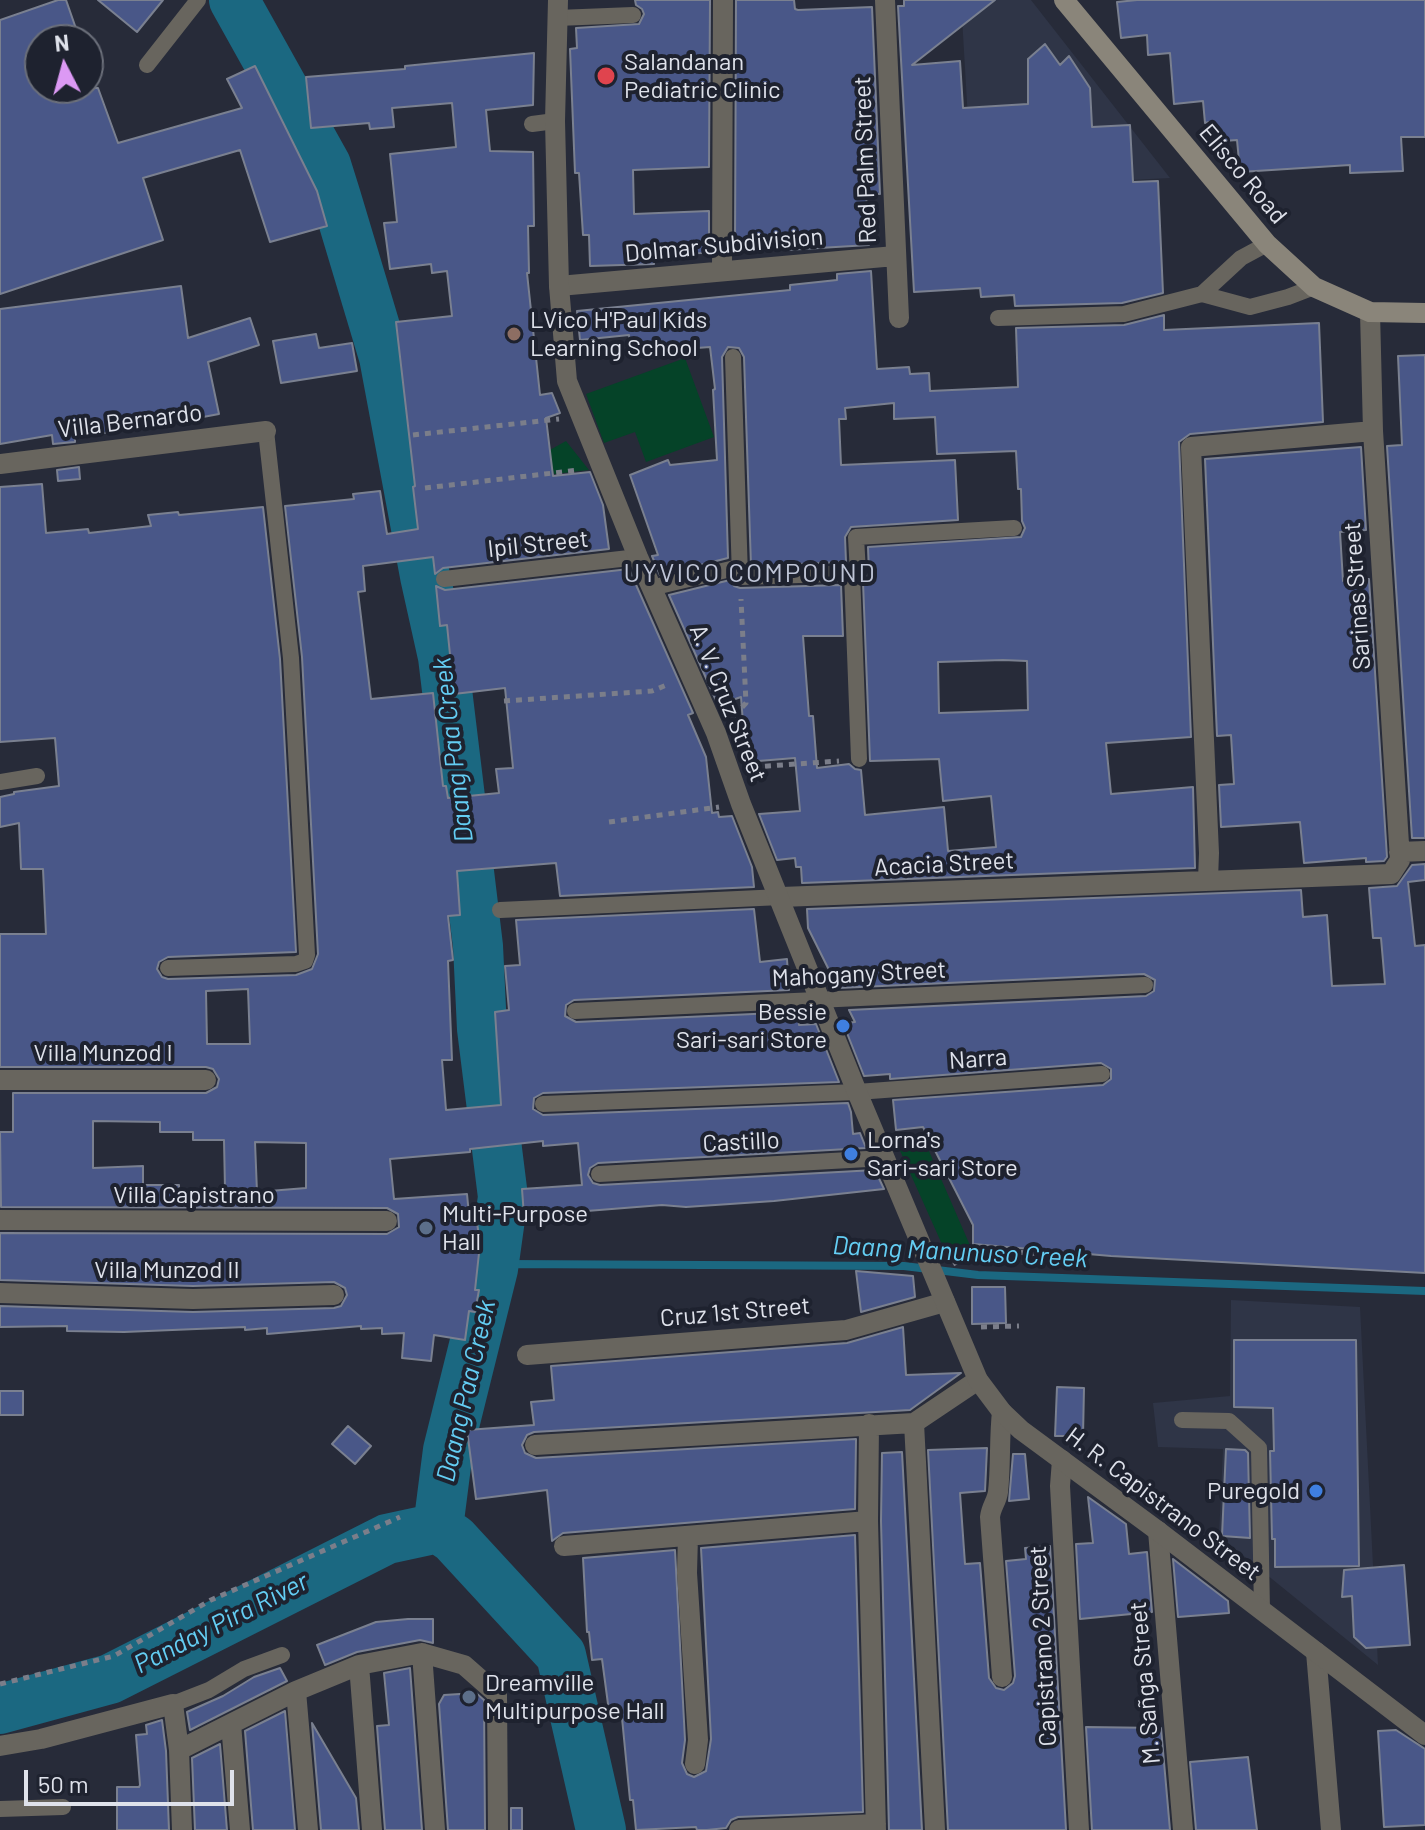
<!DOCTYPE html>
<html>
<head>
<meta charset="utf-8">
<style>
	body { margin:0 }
	#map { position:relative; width:1425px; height:1830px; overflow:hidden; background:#272b39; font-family:Barlow,sans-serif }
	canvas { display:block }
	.north { position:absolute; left:24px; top:24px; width:80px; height:80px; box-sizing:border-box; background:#1e222f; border:2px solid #6b6f7a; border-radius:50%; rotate:354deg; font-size:22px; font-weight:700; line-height:32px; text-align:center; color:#dfe2eb }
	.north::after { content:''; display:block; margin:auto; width:28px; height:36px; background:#dc99f4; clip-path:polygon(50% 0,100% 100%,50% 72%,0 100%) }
	.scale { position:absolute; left:24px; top:1770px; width:210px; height:36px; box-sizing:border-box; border:4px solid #dfe2eb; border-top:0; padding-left:10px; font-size:24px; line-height:28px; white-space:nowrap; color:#dfe2eb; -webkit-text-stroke:6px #1e222f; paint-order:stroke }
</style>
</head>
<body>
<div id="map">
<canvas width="1425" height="1830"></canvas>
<div class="north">N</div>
<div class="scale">50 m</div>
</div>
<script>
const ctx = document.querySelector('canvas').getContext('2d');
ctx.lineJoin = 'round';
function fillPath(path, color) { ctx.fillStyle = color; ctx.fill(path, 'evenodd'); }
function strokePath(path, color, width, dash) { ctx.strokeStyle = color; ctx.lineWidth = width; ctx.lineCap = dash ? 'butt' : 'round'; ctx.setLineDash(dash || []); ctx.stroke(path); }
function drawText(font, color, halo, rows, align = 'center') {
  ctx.font = font + ' Barlow,sans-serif'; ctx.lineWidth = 8; ctx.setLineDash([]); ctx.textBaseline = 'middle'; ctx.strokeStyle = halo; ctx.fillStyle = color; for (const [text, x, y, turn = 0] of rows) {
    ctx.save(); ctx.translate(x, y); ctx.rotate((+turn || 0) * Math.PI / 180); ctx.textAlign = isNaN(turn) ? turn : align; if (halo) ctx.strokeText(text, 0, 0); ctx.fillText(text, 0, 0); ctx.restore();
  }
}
fillPath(new Path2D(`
	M961 0H1031L1170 178 972 188Z
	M1231 1300 1360 1307 1378 1665 1219 1536 1223 1449 1158 1447 1153 1403 1230 1396Z`), '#2f3547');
fillPath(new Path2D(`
	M685 358 714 437 646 462 635 432 604 443 586 394Z
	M566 441 589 470 554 474 548 451Z
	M922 1135 972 1250 949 1260 898 1146Z`), '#054328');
strokePath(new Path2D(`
	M493 1269 505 1264 904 1266 978 1275 1425 1291`), '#1b6881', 8);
strokePath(new Path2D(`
	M234 0 326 165 336 197 384 357 425 576 443 657 478 946 482 1029 503 1197 493 1269 448 1450 438 1528
	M438 1528 454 1539 561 1655 601 1830
	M0 1709 110 1679 387 1539 438 1528`), '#1b6881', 50);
const building = new Path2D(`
	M58 0H66L80 40H40V88H98L118 143 242 108 227 79 255 66 317 191 327 226 270 242 240 150 143 178 163 240 0 294V20Z
	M98 0H163L137 32Z
	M635 0H710L709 167 633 170 634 214 709 211V247H703V253L653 254 654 264 590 266 589 235H583L579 173H575L570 49 577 48 576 28 639 24 644 14 642 9 636 5Z
	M736 0H794L795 9 798 10 872 7 880 194H866L869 245 786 250V244L735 246Z
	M904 0H995L912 65 960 61 963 108 1028 104V59L1045 44 1060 65 1069 56 1090 88 1092 127 1130 125 1133 182 1158 181 1163 293 1122 303 1015 306 1014 295 981 297 980 288 914 292 898 6H904Z
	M1137 0H1425V137H1401L1403 171 1350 173V165L1240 172 1237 140 1211 142 1209 122 1205 123 1203 101 1174 104 1170 53 1148 55 1147 35 1121 38 1117 2Z
	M534 53 533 105 486 110 490 151 533 152 534 226H528L529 273H527L540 395 552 393 560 413 546 418 553 476 590 472 603 505 609 549 443 568 435 574 433 557 363 566 365 591 358 592 371 699 433 693 443 786H446L448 798 499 793 496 769 513 768 505 688 454 694 447 625 440 626 436 586 445 590 629 569 693 713 688 715 706 757 712 813 718 812 719 817 732 816 752 867 754 887 560 896 556 863 457 871 460 915 448 916 453 960 448 961 452 1060H442L446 1110 501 1105 495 1012 509 1010 505 966 520 965 516 920 754 909 760 962 787 959 789 990 574 1000 566 1005 565 1016 576 1022 798 1012 799 1025 816 1024 839 1082 543 1093 534 1098 533 1109 543 1115 848 1103 851 1112 853 1134 860 1133 866 1148 598 1163 590 1168 588 1175 593 1183 600 1185 875 1170 884 1189 774 1201 686 1207 662 1205 524 1216 522 1189 582 1185 578 1143 543 1146V1141L470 1149V1152L390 1159 394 1199 467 1194 469 1215H476L480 1244 475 1290H479L475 1312 469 1311 465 1340 434 1335 431 1361 402 1358 404 1333 382 1334V1328L361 1329V1326L267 1334V1328L245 1330V1327L124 1332 67 1331V1326L0 1327V1306L193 1312 334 1308 341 1306 347 1295 345 1288 334 1282 193 1286 0 1280V1233L387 1234 399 1227 398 1214 387 1208 1 1207 0 1132H13V1093H206L217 1087 219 1079 213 1069 206 1067H0V934H46L43 869H21L19 823 0 827V797L14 794V792L59 786 55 738 0 742V487L42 484 46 533 88 529 89 533 151 526 148 515 178 512 179 515 263 507 280 659 296 952 168 957 159 962 157 969 162 977 168 979 296 975 312 969 318 954 302 657 285 506 354 499 353 494 380 491 387 534 418 529 413 487 415 486 396 322 452 316 447 271 432 273 431 264 390 269 384 223 397 222 390 154 456 147 452 103 392 108 394 127 370 129 369 123 311 128 306 77 405 69V66ZM248 989 250 1044H207L206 991ZM93 1121 160 1122V1132H193V1140H224L225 1189 179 1192V1185H143V1166L93 1168ZM255 1142 306 1143V1188L257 1192Z
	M871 271 877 369 909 367 910 374 929 373 930 391 1018 387 1016 328 1124 325 1164 315V330L1319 323 1323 422 1190 434 1179 442 1191 737 1106 743 1111 794 1193 787 1195 868 802 883 801 867H796L795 858 777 860 759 814 800 811 795 758 746 762 741 697 718 705 669 595 730 580 734 586 740 588 841 585 843 636H803L809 716H813L817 768 849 764 855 769 861 770 865 815 944 807 948 851 996 847 991 796 943 801 939 759 870 761 863 582 869 573 868 547 1021 537 1025 528 1022 521 1021 489H1018L1016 451 937 454 935 417 894 419V403L845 408 846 419H839L841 465 955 460 958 520 851 527 845 537 846 562 751 566 744 357 739 348 728 347 722 357 728 558 660 575 652 556 658 555 630 475 668 460 670 465 717 460 713 390 715 389 710 347 631 353 629 335 580 340 577 311 790 290V285L837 280V274ZM1003 660 1027 661 1028 710 939 713 938 662Z
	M181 286 188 338 250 318 259 345 208 362 219 414 187 420 186 413 144 419 145 426 75 438V442L53 444 52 435 0 444V309Z
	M316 334 319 348 352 343 357 371 281 383 273 341Z
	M1425 355V838H1412L1387 446 1402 445 1398 356Z
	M1361 447 1366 530 1340 532 1343 581 1369 579 1387 857 1384 861 1366 862V858L1304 863 1300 822 1221 827 1219 785 1234 784 1231 735 1217 736 1205 459Z
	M79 467 80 479 58 481 57 470Z
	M1425 864V880L1408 882 1415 946 1425 945V1273L1111 1256 973 1244V1225L923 1127 896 1130 893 1100 1103 1085 1111 1079V1069L1101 1063 890 1079V1074L864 1076 843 1023 855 1022 849 1010 1146 996 1154 991 1155 980 1144 974 838 988 808 928 807 909 1301 890 1303 917 1327 915 1332 986 1385 984 1381 938H1373L1369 888 1397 886 1412 865Z
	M856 1271 913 1276 915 1297 861 1312Z
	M972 1287H1005L1006 1323 972 1324Z
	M903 1327 906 1375 961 1373 910 1410 534 1432 527 1435 522 1445 525 1453 536 1458 856 1439 855 1509 563 1533 552 1541 547 1490 476 1499 467 1430 534 1425 531 1402 554 1400 551 1366 847 1343Z
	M1234 1340H1356L1359 1566 1275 1567V1539H1272L1270 1451H1274L1273 1408 1234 1407Z
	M1057 1387 1084 1388 1083 1436H1055Z
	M0 1391H23V1415H0Z
	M348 1426 371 1446 355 1464 332 1444Z
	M987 1448 985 1491 960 1493 965 1564 980 1563 989 1678 996 1688 1004 1690 1013 1683 1015 1676 1006 1561 1026 1559 1025 1548 1050 1546 1066 1830H948L928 1450Z
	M1226 1449 1245 1450 1248 1453 1250 1538 1222 1536Z
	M902 1452 922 1830H889L881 1521 882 1453Z
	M1013 1454H1025L1029 1499 1009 1501Z
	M1088 1497 1126 1524 1129 1554 1147 1552 1152 1612 1080 1619 1076 1544 1093 1543Z
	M855 1535 863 1812 738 1817 731 1820 726 1828 707 1830H697L696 1827 636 1830 633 1800H630L622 1718 610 1719 602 1659 592 1660 589 1632H587L583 1558 675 1550 685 1740 682 1763 687 1774 694 1777 706 1771 711 1739 701 1548Z
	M1173 1559 1228 1601 1229 1613 1178 1617Z
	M1404 1565 1410 1645 1366 1648 1354 1637 1352 1596 1342 1597 1344 1570Z
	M408 1619H433V1643L420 1640 357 1652 325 1665 317 1645 376 1622Z
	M280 1668 287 1681 190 1730 187 1712 223 1696 254 1677Z
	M410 1668 422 1830H385L377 1726 389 1725 384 1673Z
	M476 1693 484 1700 485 1830H448L439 1704 444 1695Z
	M285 1711 295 1830H253L245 1731Z
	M162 1720 166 1751 169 1830H117V1787H139L140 1785 136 1735 147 1734 146 1725Z
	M312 1723 356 1798 359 1830H321Z
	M1086 1727 1161 1728 1170 1830H1092Z
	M1396 1730 1425 1749V1825L1384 1827 1378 1731Z
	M220 1744 227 1830H195L192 1758Z
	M1248 1757 1257 1830H1196L1190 1762Z
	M511 1808H522V1830H511Z`);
fillPath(building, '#495788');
strokePath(building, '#7a8090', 2);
strokePath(new Path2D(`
	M413 435 559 419
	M425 488 579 470
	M504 701 652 691 669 684
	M734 716 746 703 741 599
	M753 767 839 761
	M609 822 719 807
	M953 1264 980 1249 1087 1258
	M981 1327 1019 1326
	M0 1684 114 1656 211 1600 400 1517`), '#7b7e8a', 5, [6, 6]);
strokePath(new Path2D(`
	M557 18 633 15
	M147 65 198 0
	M532 124 555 121
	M1202 294 1250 307 1288 297 1314 287
	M998 318 1124 314 1202 294 1241 258 1267 244
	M733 357 740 577 858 573 856 537 1014 528
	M852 573 859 759
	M444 579 638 557
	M651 588 739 567
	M0 782 37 776
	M500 910 781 897
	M168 968 296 964 305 961 307 955 291 658 266 431
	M575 1011 1145 985
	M543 1104 857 1092 1102 1074
	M599 1174 885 1158
	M1182 1420 1229 1421 1259 1448 1262 1611
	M173 1704 209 1690 244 1669 282 1655
	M0 1809 63 1807`), '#68655e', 16);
strokePath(new Path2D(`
	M885 0 899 318
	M722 271 723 0
	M559 286 895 256
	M0 464 266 431
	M1399 852 1425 851
	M1208 880 1209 853 1191 447 1373 431
	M781 897 1391 874 1400 860 1373 431 1370 312
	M0 1080H206
	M0 1220 387 1221
	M0 1293 193 1299 334 1295
	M527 1355 846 1330 945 1302
	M1002 1412C999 1438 1001 1466 998 1492 997 1501 991 1507 990 1517L1002 1677
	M914 1423 935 1830
	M869 1424 868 1521 876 1830
	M535 1445 914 1423 978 1380
	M1062 1460 1060 1486 1079 1830
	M1158 1531 1183 1830
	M688 1536 687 1573 698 1740 695 1764
	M564 1546 868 1521
	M1316 1652 1331 1830
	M422 1653 435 1830
	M359 1665 372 1830
	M296 1691 308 1830
	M231 1724 240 1830
	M0 1746 41 1739 173 1704 179 1750 182 1830
	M179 1750 296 1691 359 1665 422 1653 464 1665 497 1694 498 1830
	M739 1830 876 1824`), '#68655e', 20);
strokePath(new Path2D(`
	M558 0 555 121 559 286 567 381 638 557 716 733 741 804 857 1092 978 1380 1002 1412 1021 1430 1158 1531 1425 1735`), '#68655e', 20);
strokePath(new Path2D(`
	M1064 0 1267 244 1314 287 1370 312 1425 313`), '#8a857a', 20);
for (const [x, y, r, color] of [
	[606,76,10,"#e0444e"],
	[514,334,8,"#8d6e63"],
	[843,1026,8,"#3f7fe0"],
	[851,1154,8,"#3f7fe0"],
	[426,1228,8,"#5c6f8a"],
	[1316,1491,8,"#3f7fe0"],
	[469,1697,8,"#5c6f8a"]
]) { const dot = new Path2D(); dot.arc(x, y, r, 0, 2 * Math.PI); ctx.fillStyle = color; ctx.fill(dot); strokePath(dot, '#1e222f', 3); }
drawText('24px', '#dfe2eb', '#1e222f', [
	["Salandanan",624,62],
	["Pediatric Clinic",624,90],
	["LVico H'Paul Kids",530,320],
	["Learning School",530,348],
	["Bessie",827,1012,"right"],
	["Sari-sari Store",827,1040,"right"],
	["Lorna's",867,1140],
	["Sari-sari Store",867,1168],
	["Multi-Purpose",442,1214],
	["Hall",442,1242],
	["Puregold",1300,1491,"right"],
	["Dreamville",485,1683],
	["Multipurpose Hall",485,1711]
], 'left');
drawText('24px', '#dfe2eb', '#1e222f', [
	["Red Palm Street",865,160,-92],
	["Elisco Road",1243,174,50],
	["Dolmar Subdivision",724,245,-5],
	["Villa Bernardo",130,421,-7],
	["Ipil Street",538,544,-6],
	["Sarinas Street",1357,596,-94],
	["A. V. Cruz Street",728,703,68],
	["Acacia Street",944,864,-3],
	["Mahogany Street",859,974,-3],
	["Villa Munzod I",103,1053],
	["Narra",978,1059,-4],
	["Castillo",741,1142,-3],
	["Villa Capistrano",194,1195],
	["Villa Munzod II",167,1270],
	["Cruz 1st Street",735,1312,-5],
	["H. R. Capistrano Street",1163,1504,37],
	["Capistrano 2 Street",1043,1646,-93],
	["M. Sañga Street",1145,1683,-95]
]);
ctx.letterSpacing = '2px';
drawText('26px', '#bec4d6', '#1e222f', [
	["UYVICO COMPOUND",750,573]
]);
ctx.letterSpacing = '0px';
drawText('italic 26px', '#64cef4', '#1e222f', [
	["Daang Paa Creek",453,750,-97],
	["Daang Manunuso Creek",960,1252,3],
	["Daang Paa Creek",466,1391,-77],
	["Panday Pira River",221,1623,-27]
]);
</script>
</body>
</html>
